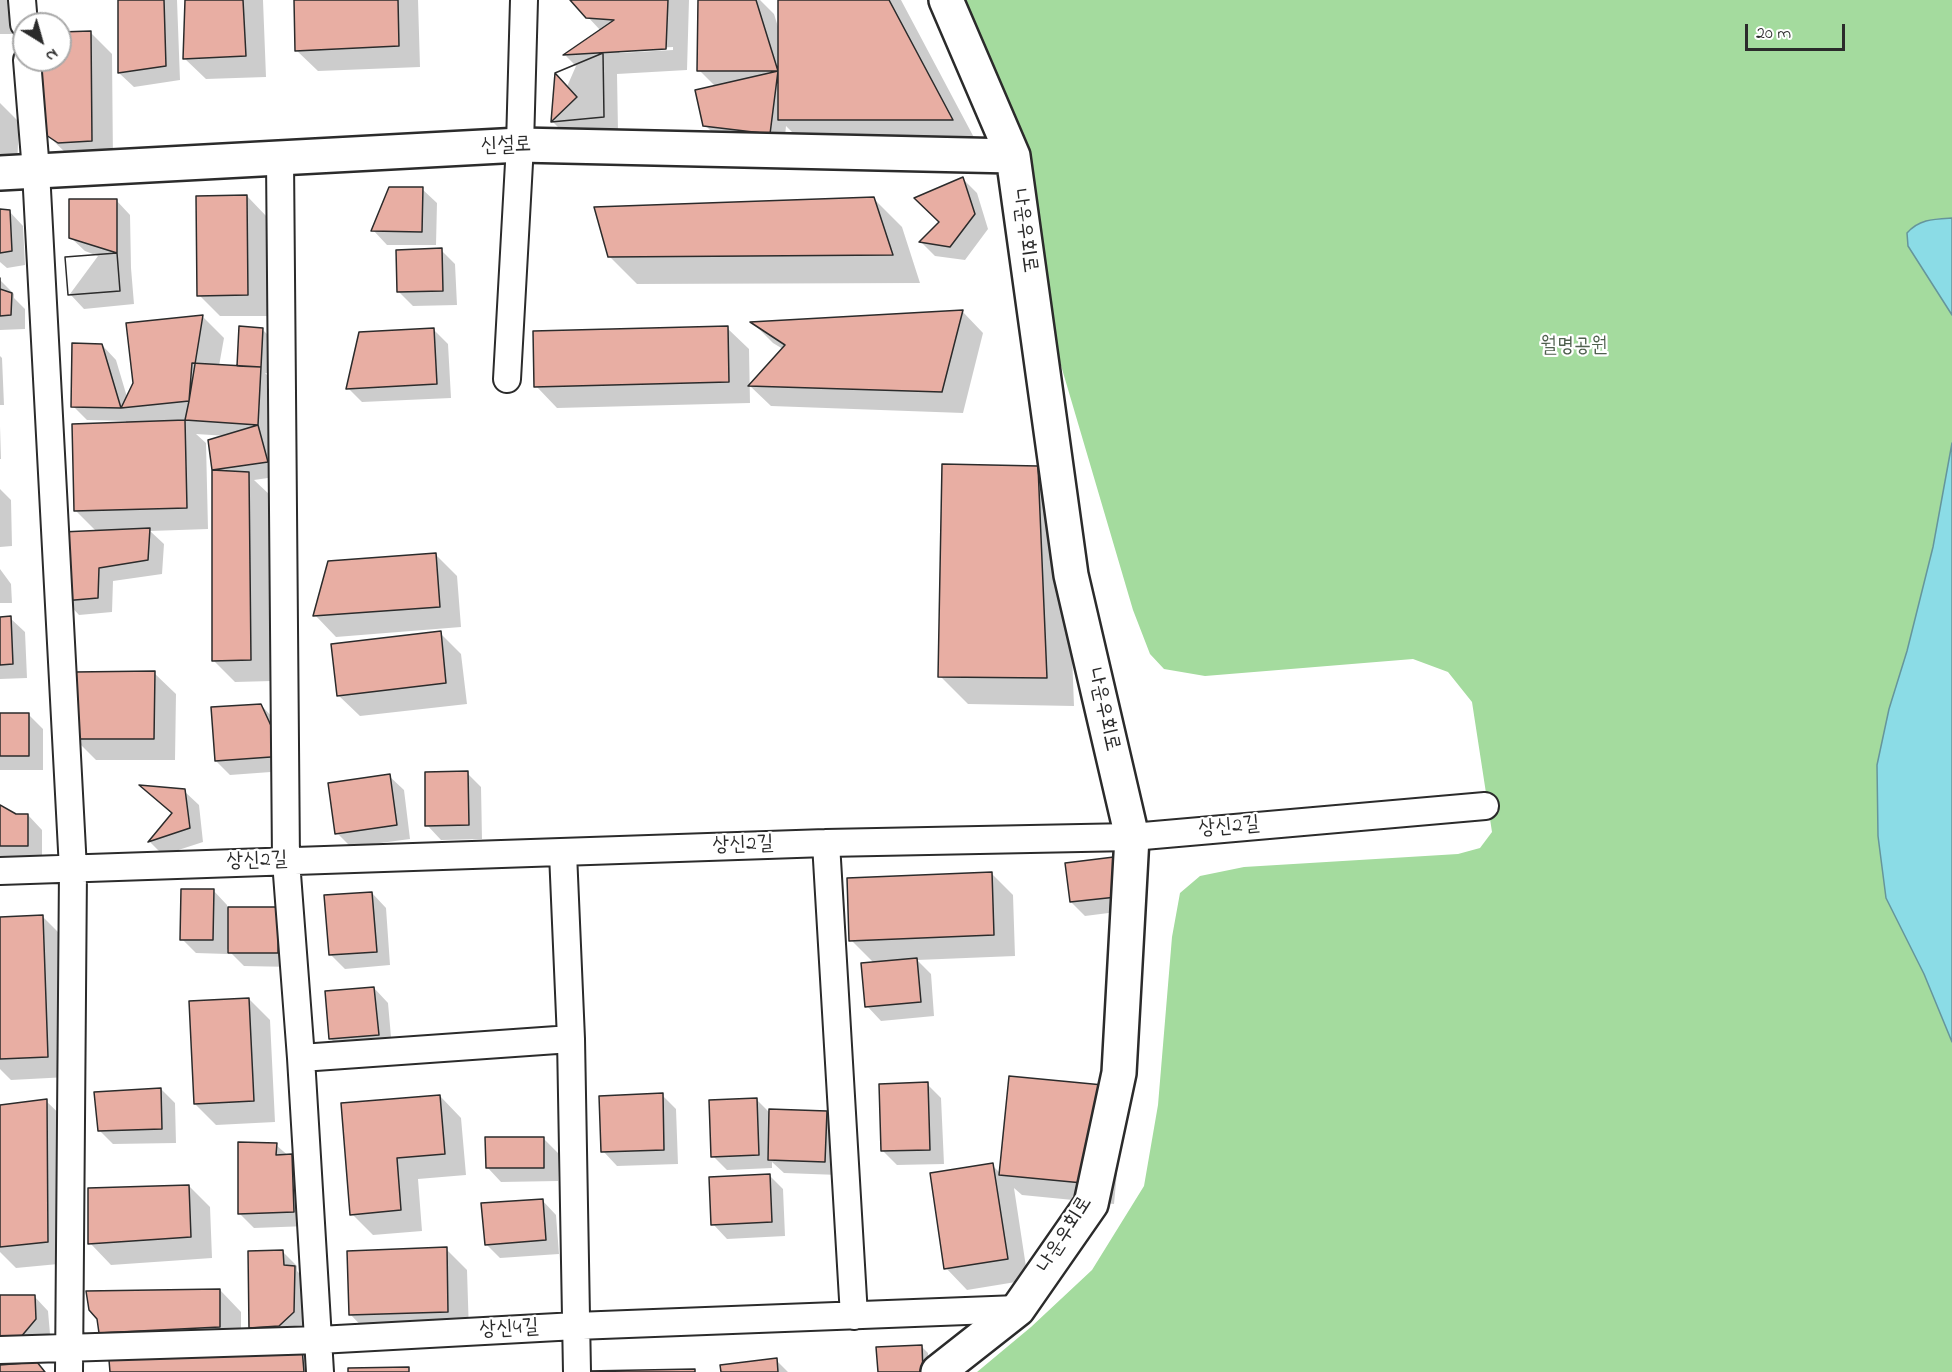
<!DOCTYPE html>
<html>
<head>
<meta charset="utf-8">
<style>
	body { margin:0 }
	#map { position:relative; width:1952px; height:1372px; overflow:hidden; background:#fff; font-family:"Indie Flower",sans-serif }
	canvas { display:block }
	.north { position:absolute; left:12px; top:12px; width:60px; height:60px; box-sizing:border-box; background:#fff; border:2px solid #aaa; border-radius:50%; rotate:143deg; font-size:16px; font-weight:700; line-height:24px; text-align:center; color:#2b2b2b }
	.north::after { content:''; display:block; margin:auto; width:21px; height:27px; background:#2b2b2b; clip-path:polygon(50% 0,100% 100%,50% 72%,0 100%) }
	.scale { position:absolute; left:1745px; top:24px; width:100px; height:27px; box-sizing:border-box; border:3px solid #2b2b2b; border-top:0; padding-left:8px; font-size:18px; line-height:21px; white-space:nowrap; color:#2b2b2b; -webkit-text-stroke:4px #fff; paint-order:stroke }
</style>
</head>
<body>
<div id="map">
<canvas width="1952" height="1372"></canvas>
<div class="north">N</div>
<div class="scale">20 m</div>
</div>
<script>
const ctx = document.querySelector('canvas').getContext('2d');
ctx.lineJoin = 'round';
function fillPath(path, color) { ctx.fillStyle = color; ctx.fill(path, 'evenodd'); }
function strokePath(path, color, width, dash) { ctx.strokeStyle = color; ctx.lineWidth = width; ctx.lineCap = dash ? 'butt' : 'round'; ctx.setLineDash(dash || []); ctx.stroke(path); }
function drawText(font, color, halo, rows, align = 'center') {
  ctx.font = font + ' "Indie Flower","Poor Story",sans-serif'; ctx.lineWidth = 4.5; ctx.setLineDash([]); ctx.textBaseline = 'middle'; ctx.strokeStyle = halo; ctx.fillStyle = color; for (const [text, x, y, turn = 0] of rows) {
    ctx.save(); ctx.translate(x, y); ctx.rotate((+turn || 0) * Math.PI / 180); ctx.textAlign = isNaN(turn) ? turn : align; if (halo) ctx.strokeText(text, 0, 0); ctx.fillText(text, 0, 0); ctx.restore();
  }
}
fillPath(new Path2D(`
	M941 0H1952V218L1935 219 1952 315V443L1933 547 1907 651 1889 709 1924 974 1952 1042V1372H977L1031 1327 1092 1270 1144 1186 1158 1105 1172 937 1180 893 1200 876 1244 867 1458 854 1480 848 1492 832 1472 702 1448 672 1413 659 1205 676 1164 669 1150 654 1133 610 1037 284Z`), '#a4db9e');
const water = new Path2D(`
	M1952 218V315L1908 246 1907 233C1919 219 1934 219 1952 218Z
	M1952 443V1042L1924 974 1886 898 1878 836 1877 765 1889 709 1907 651 1933 547Z`);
fillPath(water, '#8bdce6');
strokePath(water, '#65959b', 1.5);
fillPath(new Path2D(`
	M0 0H10L12 34H0Z
	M120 0H177L180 80 134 87 119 73Z
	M186 0H263L266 77 206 79 184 58Z
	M295 0H418L420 67 318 71 296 50Z
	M572 0H689L687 70 617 74 618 131 566 135 552 121 576 66 566 56 601 31ZM673 47V50L619 53 622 50Z
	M700 0H760L774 14 779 30 780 0H901L979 147H807L786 126 784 147 719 139 705 125 716 87 699 70Z
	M90 32 112 54 113 162 67 154 45 133 43 60H60V34Z
	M0 103 19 122 17 167 0 168Z
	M963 179 977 193 988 229 965 260 935 256 921 242 940 222Z
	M422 189 437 203 436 245H387L373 230Z
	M247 196 268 218 269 316H220L199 295Z
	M874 199 902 227 920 283 637 284 609 256Z
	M116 200 130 215 131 268 134 304 84 309 70 294 98 256 85 251 70 237Z
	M0 211H9L23 226 25 265 7 268 0 262Z
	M441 250 455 264 457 305 413 306 399 292Z
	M0 280 14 294V298L25 309V329L0 330Z
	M962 311 983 333 963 413 771 406 750 386 783 349 773 343 753 323Z
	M203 317 224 338 219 366 239 367 262 329 269 336 267 373H265L275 383 282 476 254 480 270 495 272 681 235 682 213 660 214 470 227 436 196 434 206 443 208 529 150 531 164 544 162 574 113 581 112 612 79 615 65 600 97 532 76 511 126 424V421L87 420 73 406 102 345 116 360 127 397 134 383 128 325Z
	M727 328 749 349 750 403 557 408 536 386Z
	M434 330 448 344 451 398 362 402 348 388Z
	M0 356 2 358 4 405H0Z
	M0 426 1 459H0Z
	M1038 468 1066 496 1074 706 968 704 940 676Z
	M0 489 11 500 12 546 0 547Z
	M436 555 457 576 461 627 336 637 315 615Z
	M0 569 11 584 12 603H0Z
	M0 618H10L25 632 27 678 0 679Z
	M440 633 461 654 467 704 360 716 338 695Z
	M154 673 176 694 175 760H96L75 739Z
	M261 705 275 720 298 770 230 775 216 761Z
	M0 715H29L43 729V770H0Z
	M467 773 481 787 482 839 441 840 427 825Z
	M389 776 404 790 410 839 351 847 337 833Z
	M143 787 184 791 199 805 203 842 163 855 150 842 173 815Z
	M0 807 16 816 28 815 42 830V860H0Z
	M1067 864 1140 909 1085 916 1071 902Z
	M992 874 1013 895 1015 956 917 960 931 974 934 1016 881 1021 867 1006 874 963 851 940Z
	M213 890 227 905V908L278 909 292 967 244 966 227 949V954L196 953 182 939Z
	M372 893 386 908 390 965 345 969 331 955Z
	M43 917 64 938 68 1077 11 1080 0 1069V919Z
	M374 988 388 1003 392 1048 345 1053 330 1038Z
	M249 999 270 1020 275 1122 216 1125 195 1104Z
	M927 1084 941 1098 944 1164 897 1165 883 1151Z
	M161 1089 175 1103 176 1143 113 1144 99 1130Z
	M662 1095 676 1109 678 1164 617 1166 603 1151Z
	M440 1096 461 1118 466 1175 418 1179 422 1231 373 1235 352 1214Z
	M756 1099 771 1114 826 1112 841 1127 839 1175 784 1173 772 1162V1168L727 1170 713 1156Z
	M46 1101 68 1122 69 1263 16 1268 0 1252V1106Z
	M1123 1108 1114 1204 1022 1195 1014 1188 1028 1280 967 1290 946 1268 992 1165 1000 1173Z
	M543 1138 558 1153V1181L501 1182 487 1167Z
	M276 1145 305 1170 308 1226 254 1228 239 1213Z
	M769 1175 783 1189 785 1236 727 1239 713 1224Z
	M189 1186 210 1207 212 1258 111 1265 90 1243Z
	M542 1200 556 1215 559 1254 500 1258 486 1244Z
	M446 1249 467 1270 469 1333 371 1336 350 1314Z
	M283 1252 297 1266V1271L308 1282V1327L265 1342 251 1327Z
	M220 1290 241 1312V1348L121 1354 100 1333Z
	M34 1296 48 1311 50 1334 35 1351H0V1297Z
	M921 1346 928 1353 929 1372H879Z
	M302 1350 323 1372H111Z
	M776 1360 788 1372H722Z`), '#0003');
const building = new Path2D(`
	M118 0H164L166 66 118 73Z
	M185 0H243L246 56 183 59Z
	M294 0H398L399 46 295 51Z
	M570 0H668L666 49 563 55 614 20 586 18Z
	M698 0H756L778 71H697Z
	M778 0H889L953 120H778Z
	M91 31 92 141 58 143 43 133 42 60H60V32Z
	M603 53 604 117 551 122 555 73Z
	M603 53 604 117 551 122 577 97 555 73Z
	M778 71 770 134 703 126 695 90Z
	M963 177 975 214 950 247 919 242 939 222 914 198Z
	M389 187H423L422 232 371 231Z
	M247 195 248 295 197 296 196 196Z
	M874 197 893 255 608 257 594 207Z
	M69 199H117V253L69 238Z
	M0 209 10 210 12 251 0 253Z
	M442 248 443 291 397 292 396 250Z
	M117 253 120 291 68 295 65 257Z
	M117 253 120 291 68 295 65 257Z
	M0 278V289L12 293 11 315 0 316Z
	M963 310 942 392 748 386 785 345 750 322Z
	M203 315 189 401 121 408 133 383 126 323Z
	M239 326 263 328 261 367 237 366Z
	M728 326 729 382 534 387 533 331Z
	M434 328 437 384 346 389 359 332Z
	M72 343 102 344 121 408 71 407Z
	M192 363 261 367 258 425 185 420 189 401Z
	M185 420 187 508 74 511 72 424Z
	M258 425 268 462 212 470 208 440Z
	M942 464 1038 466 1047 678 938 677Z
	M212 470 249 472 251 660 212 661Z
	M150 528 148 560 99 568 98 598 63 601 62 532Z
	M436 553 440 607 313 616 328 561Z
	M11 616 13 664 0 665V617Z
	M441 631 446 683 337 696 331 644Z
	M155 671 154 739H73L74 672Z
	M261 704 285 756 215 761 211 707Z
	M0 713H29V756H0Z
	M468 771 469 825 425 826V772Z
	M390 774 397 825 335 834 328 783Z
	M139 785 185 789 190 828 148 842 172 813Z
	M0 805 16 814H28V846H0Z
	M1122 856 1126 896 1070 902 1065 863Z
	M992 872 994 935 849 941 847 878Z
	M181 889H214L213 940H180Z
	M372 892 377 952 329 955 324 895Z
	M228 907H279L278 953H228Z
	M43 915 48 1057 0 1059V917Z
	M917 958 921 1002 865 1007 861 963Z
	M374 987 379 1035 329 1039 325 991Z
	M249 998 254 1101 194 1104 189 1001Z
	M1009 1076 1103 1085 1093 1184 999 1175Z
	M928 1082 930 1150 881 1151 879 1084Z
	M161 1088 162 1129 98 1131 94 1092Z
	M663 1093 664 1150 601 1152 599 1096Z
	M440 1095 445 1154 397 1158 401 1210 350 1215 341 1103Z
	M757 1098 759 1155 711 1157 709 1100Z
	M47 1099 48 1242 0 1247V1105Z
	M769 1109 827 1111 825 1162 768 1160Z
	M485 1137H544V1168H486Z
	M238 1142 277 1143 276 1155 292 1154 294 1212 238 1214Z
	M993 1163 1008 1259 944 1269 930 1173Z
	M770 1174 772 1222 711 1225 709 1177Z
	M189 1185 191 1237 88 1244V1188Z
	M543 1199 546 1240 485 1245 481 1203Z
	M447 1247 448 1312 349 1315 347 1251Z
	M283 1250 284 1265 295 1266 294 1312 279 1326 249 1328 248 1251Z
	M220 1289V1327L99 1333 97 1319 89 1310 86 1291Z
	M0 1295H35L36 1319 20 1338H0Z
	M922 1345 923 1372H878L876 1347Z
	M302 1348 304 1372H110L109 1360Z
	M777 1358 778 1372H721L720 1365Z
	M37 1362 45 1372H0V1365Z
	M409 1367V1372H348V1368Z
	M695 1369V1372H587V1371Z`);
fillPath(building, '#e8aea3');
strokePath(building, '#2b2b2b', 1.5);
const street = new Path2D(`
	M22 0 24 24
	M27 60 36 171 73 869 69 1372
	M280 159 286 861 301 1058 320 1372
	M507 379 520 145 524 0
	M826 843 854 1316
	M563 853 571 1039 577 1372
	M0 871 826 843 1132 837 1485 806
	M301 1058 571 1039
	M0 1350 319 1340 576 1326 1018 1309`);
const secondary = new Path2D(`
	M0 173 520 145 1013 156
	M938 1372 1018 1309 1091 1204 1119 1073 1132 837 1071 575 1013 156 946 0`);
strokePath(street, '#2b2b2b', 30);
strokePath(secondary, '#2b2b2b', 38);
strokePath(street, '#fff', 26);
strokePath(secondary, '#fff', 33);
drawText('21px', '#2b2b2b', '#fff', [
	["신설로",506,147,-2],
	["나운우회로",1023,231,82],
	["나운우회로",1102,710,77],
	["상신2길",1229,828,-5],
	["상신2길",743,846,-2],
	["상신2길",257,862,-2],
	["나운우회로",1066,1235,-58],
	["상신4길",509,1330,-3]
]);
drawText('21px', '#4f604e', '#fff', [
	["월명공원",1574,348]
]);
</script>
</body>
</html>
